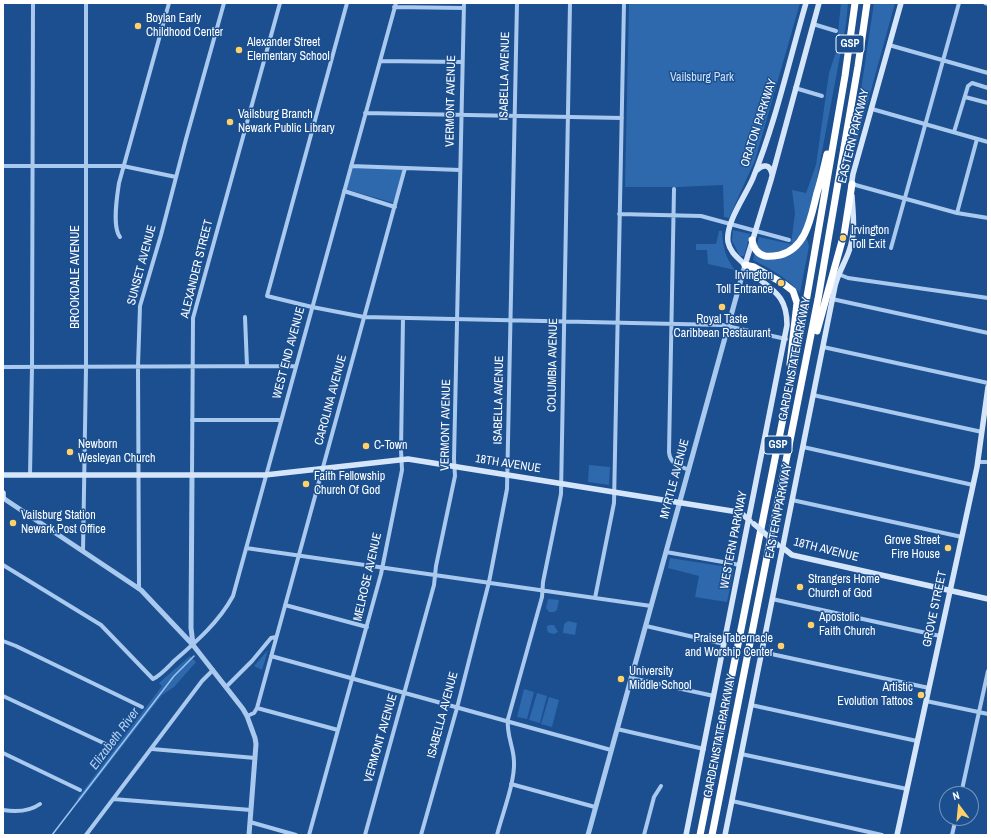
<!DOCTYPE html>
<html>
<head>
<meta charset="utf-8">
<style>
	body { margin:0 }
	#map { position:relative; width:991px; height:838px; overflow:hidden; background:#1b4f8f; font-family:"Archivo Narrow",sans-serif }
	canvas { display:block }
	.frame { position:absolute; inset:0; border:4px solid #fff; pointer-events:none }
	.north { position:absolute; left:939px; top:786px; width:40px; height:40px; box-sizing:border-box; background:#1b4f8f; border:1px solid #7695bc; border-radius:50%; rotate:344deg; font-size:11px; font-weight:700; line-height:16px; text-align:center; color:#fff }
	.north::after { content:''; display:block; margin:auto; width:14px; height:18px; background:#ffd166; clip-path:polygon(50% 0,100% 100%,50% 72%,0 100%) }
</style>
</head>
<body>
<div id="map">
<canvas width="991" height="838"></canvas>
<div class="frame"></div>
<div class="north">N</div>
</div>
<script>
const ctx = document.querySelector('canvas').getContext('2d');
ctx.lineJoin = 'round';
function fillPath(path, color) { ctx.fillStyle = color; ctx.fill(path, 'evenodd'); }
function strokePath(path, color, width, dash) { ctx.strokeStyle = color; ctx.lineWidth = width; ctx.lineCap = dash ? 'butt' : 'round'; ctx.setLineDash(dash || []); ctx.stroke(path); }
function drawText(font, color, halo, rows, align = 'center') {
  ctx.font = font + ' "Archivo Narrow",sans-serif'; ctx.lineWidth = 3; ctx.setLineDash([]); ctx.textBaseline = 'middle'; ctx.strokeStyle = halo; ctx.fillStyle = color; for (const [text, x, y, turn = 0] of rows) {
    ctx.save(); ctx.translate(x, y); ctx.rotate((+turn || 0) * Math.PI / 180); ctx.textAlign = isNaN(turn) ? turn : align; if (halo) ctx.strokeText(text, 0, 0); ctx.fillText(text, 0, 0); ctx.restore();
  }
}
fillPath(new Path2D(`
	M629 3H800L755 160 729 218 724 217 723 185 677 187H625Z
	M841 3H848L846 24 812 205 804 228 809 246 800 293C787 278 771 269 753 260L759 237 791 244 795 213 792 190 806 193 816 165 829 73 836 52Z
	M874 3H895L849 170Z
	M352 167 403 169 394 203 345 189Z
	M733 230 750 234 744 256H740L732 241Z
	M719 231H722C723 247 725 257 735 270L708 264 707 250H696V244H716Z
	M589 465 610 467 609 485 588 482Z
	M670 558 734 568 727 602 695 597 699 576 668 568Z
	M548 599 559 600 557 610 554 612H549L546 608Z
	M568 621 577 623 575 635 563 633 564 624Z
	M550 625H554L558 632 554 634 549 633 547 630V626Z
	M268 650 262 670 254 666Z
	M190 656 196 662 174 687 162 695 80 801 77 799 162 686 159 683Z
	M524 689 534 692 527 719 517 717Z
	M537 693 547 696 540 723 529 720Z
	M549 697 559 700 552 727 541 724Z`), '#2e69ad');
strokePath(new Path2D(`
	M52 835 174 676 194 656`), '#9cc4f0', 1.5);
strokePath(new Path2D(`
	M347 3 267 296 312 307 364 317 722 325 786 339
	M985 3 988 4
	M394 7 464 8
	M813 24 836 31
	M889 45 988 73
	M380 61 462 62
	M795 88 822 96
	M965 97 988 103
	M872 109 988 142
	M365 113 622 118
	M954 132 968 86 972 83 988 88
	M3 166H123L176 177
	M351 166 460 170
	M852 184 957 213 988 218
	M674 189 669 452C670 464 679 466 689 470
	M344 191 395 207
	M957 213 977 139
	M619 214 701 216 789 240
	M120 237C112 227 117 196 119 183L169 3
	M891 248 959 3
	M838 274 848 278 988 298
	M832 299 988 333
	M245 317 247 366
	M823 347 988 383
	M3 367 295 366
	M813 395 982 432
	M192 420H281
	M803 447 973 485
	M978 462H988
	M30 475 32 367 33 3
	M192 475 193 318 280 3
	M792 500 962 537
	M246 548 651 606
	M83 551 86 368V3
	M666 552 740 565
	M3 565 101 625 153 679C161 675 168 667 174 661 196 642 219 622 233 596L396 3
	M139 589 138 366 140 306 161 235 186 139 224 3
	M595 598 614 503 624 3
	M772 599 940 636
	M285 605 367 627
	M646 626 724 644
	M3 641 16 646 142 707
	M762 652 929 688
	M271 656 611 750
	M631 678 714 696
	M226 687 252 661 271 638 276 637
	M3 696 112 747
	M926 701 988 714
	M751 705 917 741
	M257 708 338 730
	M247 716 254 713 257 708 405 168
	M617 729 704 749
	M152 749 255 758
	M3 753 80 790
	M741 754 907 789
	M511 784 595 807
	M961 794 988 671
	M113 799 251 810
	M732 801 882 835
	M3 810C16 812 29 812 40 804
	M250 822 296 835
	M86 835 202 681 213 670
	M309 835 381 574 402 470 401 450 403 318
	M365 835 434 585 436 566 455 476 454 459 464 3
	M421 835 457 708 489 582 507 489 517 3
	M497 835C502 815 515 782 514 762 514 747 506 735 508 719L542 597 543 582 561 494 570 3
	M644 835 654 797 661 786
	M952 835 956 818`), '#a9c9ee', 4);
strokePath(new Path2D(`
	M192 475 191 628 193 644
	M3 498 141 590 193 645 243 709 247 716 255 738 256 744 249 835
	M588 835 745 265`), '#a9c9ee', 5);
strokePath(new Path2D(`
	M757 170C763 164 770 164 772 174
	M851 187 853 174 901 3
	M745 265 771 180 819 3
	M3 475H265L408 459 738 512 741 513 750 521
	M3 493V498
	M782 547 792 555 988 599
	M686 835 787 325C787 296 774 291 754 275 750 272 748 267 744 264 737 257 730 252 728 242 725 223 746 195 753 178 776 121 789 61 806 3
	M725 835 835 286C838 273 845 263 849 251 856 232 853 215 852 196
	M897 835 977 467 988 387`), '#d6e6fa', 5.5);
strokePath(new Path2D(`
	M844 235 852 184
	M752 240C753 247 757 254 765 256 770 257 775 256 780 255 807 248 811 216 817 193 821 180 824 167 827 154
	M745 265 754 267 779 281
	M784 284 793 291 797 303 790 364
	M817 331 842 241
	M700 835 805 308 845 76 855 3
	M712 835 818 299 858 66 867 3`), '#fff', 7);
strokePath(new Path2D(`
	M754 524 778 545`), '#d6e6fa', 5.5);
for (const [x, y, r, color] of [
	[138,26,4,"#ffd166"],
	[239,50,4,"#ffd166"],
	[230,122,4,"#ffd166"],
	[843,238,4,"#ffd166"],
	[781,283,4,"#ffd166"],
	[722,307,4,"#ffd166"],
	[366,446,4,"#ffd166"],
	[70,452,4,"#ffd166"],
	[306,484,4,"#ffd166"],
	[13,523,4,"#ffd166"],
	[948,548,4,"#ffd166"],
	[800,587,4,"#ffd166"],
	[811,625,4,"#ffd166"],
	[781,646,4,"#ffd166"],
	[621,679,4,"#ffd166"],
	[921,695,4,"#ffd166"]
]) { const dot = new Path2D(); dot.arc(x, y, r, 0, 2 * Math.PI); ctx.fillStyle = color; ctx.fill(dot); strokePath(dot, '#1b4f8f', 1.5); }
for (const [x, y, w] of [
	[850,44,28],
	[778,445,28]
]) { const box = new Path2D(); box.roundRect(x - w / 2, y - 9, w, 18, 3); ctx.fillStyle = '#1b4f8f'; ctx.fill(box); strokePath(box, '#fff', 1); }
drawText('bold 11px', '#fff', null, [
	["GSP",850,44],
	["GSP",778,445]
]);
drawText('12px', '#fff', '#1b4f8f', [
	["Boylan Early",146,19],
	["Childhood Center",146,33],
	["Alexander Street",247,43],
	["Elementary School",247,57],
	["Vailsburg Branch",238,115],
	["Newark Public Library",238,129],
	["Irvington",851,231],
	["Toll Exit",851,245],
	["Irvington",773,276,"right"],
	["Toll Entrance",773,290,"right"],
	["Royal Taste",722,320,"center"],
	["Caribbean Restaurant",722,334,"center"],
	["Newborn",78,445],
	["Wesleyan Church",78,459],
	["C-Town",374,446],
	["Faith Fellowship",314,477],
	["Church Of God",314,491],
	["Vailsburg Station",21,516],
	["Newark Post Office",21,530],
	["Grove Street",940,541,"right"],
	["Fire House",940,555,"right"],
	["Strangers Home",808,580],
	["Church of God",808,594],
	["Apostolic",819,618],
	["Faith Church",819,632],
	["Praise Tabernacle",773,639,"right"],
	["and Worship Center",773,653,"right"],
	["University",629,672],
	["Middle School",629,686],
	["Artistic",913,688,"right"],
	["Evolution Tattoos",913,702,"right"]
], 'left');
drawText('12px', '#fff', '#1b4f8f', [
	["ISABELLA AVENUE",505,76,-89],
	["VERMONT AVENUE",451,101,-89],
	["ORATON PARKWAY",759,123,-72],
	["EASTERN PARKWAY",854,136,-76],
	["SUNSET AVENUE",142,265,-75],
	["ALEXANDER STREET",197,269,-76],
	["BROOKDALE AVENUE",76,277,-90],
	["WEST END AVENUE",289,353,-75],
	["GARDEN STATE PARKWAY",795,359,-79],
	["COLUMBIA AVENUE",553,365,-89],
	["CAROLINA AVENUE",331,400,-75],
	["ISABELLA AVENUE",499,400,-89],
	["VERMONT AVENUE",446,425,-89],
	["18TH AVENUE",508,464,9],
	["MYRTLE AVENUE",675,479,-75],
	["EASTERN PARKWAY",779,511,-79],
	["WESTERN PARKWAY",734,540,-79],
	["18TH AVENUE",826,550,14],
	["MELROSE AVENUE",368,577,-77],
	["GROVE STREET",935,609,-78],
	["ISABELLA AVENUE",443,715,-75],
	["GARDEN STATE PARKWAY",720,736,-79],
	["VERMONT AVENUE",381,738,-74]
]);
drawText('12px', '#cfe3fa', '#1b4f8f', [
	["Vailsburg Park",702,78]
]);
drawText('italic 13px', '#b5d3f5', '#1b4f8f', [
	["Elizabeth River",115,739,-53]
]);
</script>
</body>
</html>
